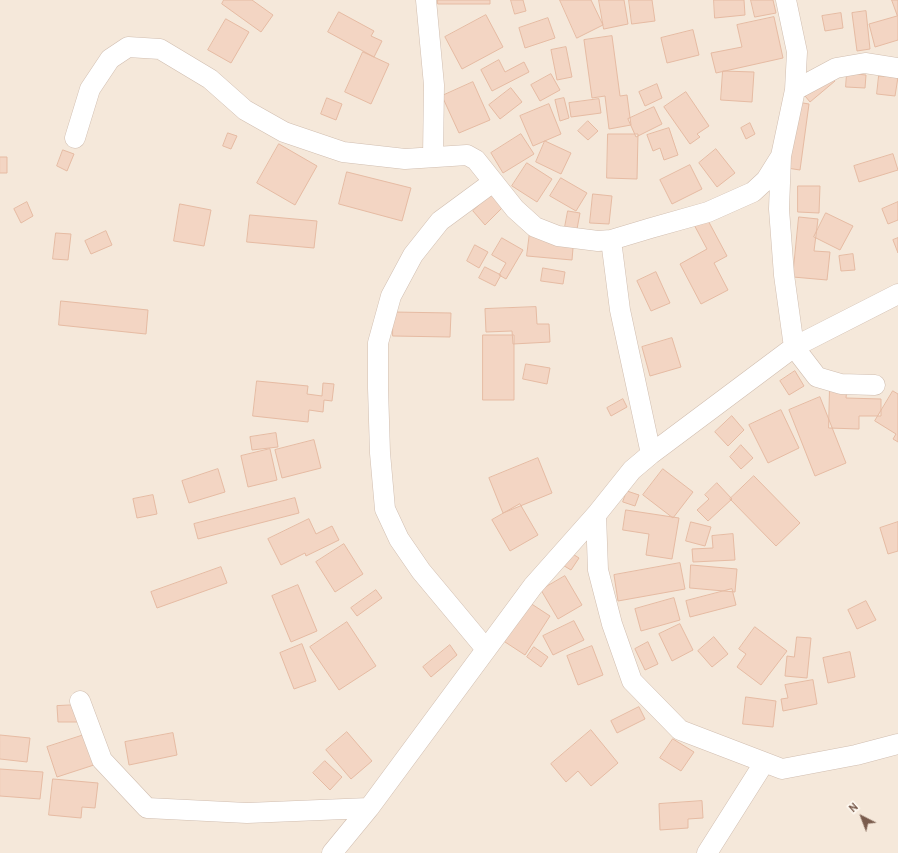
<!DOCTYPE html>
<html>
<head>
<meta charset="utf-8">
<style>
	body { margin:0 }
	#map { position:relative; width:898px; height:853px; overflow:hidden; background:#fdf6ec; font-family:Overpass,sans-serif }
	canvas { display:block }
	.north { position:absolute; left:842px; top:797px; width:40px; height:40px; -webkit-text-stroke:3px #fffaf3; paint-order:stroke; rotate:318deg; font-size:11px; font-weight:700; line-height:16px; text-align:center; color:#7a5c4d }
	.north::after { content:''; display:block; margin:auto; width:14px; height:18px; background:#7a5c4d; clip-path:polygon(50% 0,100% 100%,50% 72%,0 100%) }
</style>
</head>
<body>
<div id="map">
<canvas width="898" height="853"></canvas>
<div class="north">N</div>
</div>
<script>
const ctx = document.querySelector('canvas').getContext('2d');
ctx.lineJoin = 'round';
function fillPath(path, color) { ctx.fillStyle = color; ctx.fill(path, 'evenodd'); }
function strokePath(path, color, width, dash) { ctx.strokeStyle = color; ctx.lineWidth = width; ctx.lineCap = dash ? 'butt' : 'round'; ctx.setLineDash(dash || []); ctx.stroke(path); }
fillPath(new Path2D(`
	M0 0H898V853H0Z`), '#f5e8da');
const building = new Path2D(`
	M224 0H252L273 15 261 32 222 4Z
	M438 0H490V4H438Z
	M511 0H523L526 11 515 14Z
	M560 0H591L603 25 577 38Z
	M599 0H624L628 24 604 29Z
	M629 0H652L655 21 632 24Z
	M714 0H744L745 15 715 18Z
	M751 0H773L776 13 755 17Z
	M892 0H898V40L875 47 869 24 897 16Z
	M866 11 870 49 857 51 852 13Z
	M339 12 374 31 371 36 382 41 374 57 328 32Z
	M841 13 843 28 825 31 822 16Z
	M486 15 503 47 462 69 445 37Z
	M774 17 783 58 716 73 711 53 742 47 737 25Z
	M548 18 555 38 525 48 519 28Z
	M226 19 249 32 231 63 208 50Z
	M693 30 699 55 667 63 661 38Z
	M612 36 620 96 627 95 631 125 609 129 605 96 592 98 584 40Z
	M566 47 572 77 557 80 551 50Z
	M363 52 389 64 371 104 345 92Z
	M499 60 505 72 524 62 529 72 492 91 481 70Z
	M826 70 835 81 810 102 801 91Z
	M723 71 754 72 752 102 721 100Z
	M847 73 866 75 865 88 846 87Z
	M551 74 560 90 540 101 531 85Z
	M879 76 898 77 895 96 877 94Z
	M473 82 490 120 459 133 442 96Z
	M657 84 662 98 645 106 639 92Z
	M511 88 522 102 500 119 489 105Z
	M686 92 709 126 697 134 700 137 690 144 664 107Z
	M327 98 342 104 336 120 321 114Z
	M564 98 569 118 560 121 555 100Z
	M599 99 601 113 571 117 569 103Z
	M797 102 809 104 800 170 787 168Z
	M549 104 561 134 533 146 520 116Z
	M654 107 662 124 636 137 628 119Z
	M588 121 598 131 588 140 578 131Z
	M750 123 755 134 746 139 741 128Z
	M669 128 678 155 664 160 660 148 653 151 647 135Z
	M228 133 237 136 231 149 223 146Z
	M521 134 534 154 503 173 491 153Z
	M608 134H638L637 179 607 178Z
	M545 141 571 153 561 174 536 162Z
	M279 144 317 166 295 205 257 183Z
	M716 149 735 173 717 187 699 163Z
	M63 150 74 154 67 171 57 166Z
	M893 154 898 170 859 182 854 166Z
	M0 157H7V173H0Z
	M527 163 552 179 537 202 512 186Z
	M690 165 702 189 672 204 660 180Z
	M347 172 411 188 402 221 339 204Z
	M561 178 587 193 576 211 550 196Z
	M798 186H820L819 213 798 212Z
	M491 194 503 207 485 225 473 211Z
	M593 194 612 196 609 224 590 223Z
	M27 202 33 216 21 223 14 209Z
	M898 202V220L888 224 882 209Z
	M180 204 211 210 204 246 174 241Z
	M568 211 580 213 577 229 565 227Z
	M704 213 727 256 714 263 728 290 701 304 680 264 707 249 691 219Z
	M826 213 853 226 840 250 814 237Z
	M250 215 317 221 314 248 247 242Z
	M799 217 818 219 814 251 830 252 827 280 793 277Z
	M106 231 112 245 91 254 85 241Z
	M530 232 574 236 572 260 527 256Z
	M56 233 71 234 68 260 53 259Z
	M502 238 523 250 506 279 499 275 506 263 492 255Z
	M898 238V253L893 240Z
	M475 245 488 252 479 268 467 261Z
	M853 254 855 270 841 271 839 256Z
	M485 267 501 275 495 286 479 278Z
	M543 268 565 272 563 284 541 281Z
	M656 272 670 303 651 311 637 281Z
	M61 301 148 310 146 334 59 325Z
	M536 307 537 324H549L550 342 513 344 512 331 486 332 485 309Z
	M393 312 451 313 450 337 393 336Z
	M483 335H514V400H483Z
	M672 338 681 367 650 376 642 347Z
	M526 364 550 368 547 384 523 379Z
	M795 371 804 386 789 395 780 381Z
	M257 381 308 386 307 394 322 396 323 383 334 384 332 401 324 400 323 412 309 410 308 422 253 416Z
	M830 386 847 387 846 398 881 399V416H859V429L829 428Z
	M893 391 898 394V442L893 439 896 434 875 421Z
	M820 397 846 463 815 476 789 410Z
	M623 399 627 407 611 416 607 408Z
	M781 410 799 448 768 463 749 425Z
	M732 416 744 430 728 446 715 432Z
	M276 433 278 447 252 450 250 437Z
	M314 440 321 468 282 478 275 450Z
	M741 445 753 458 741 469 730 457Z
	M270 449 277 480 248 487 241 456Z
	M538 458 552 493 503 513 489 478Z
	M218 469 225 492 189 503 182 481Z
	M663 469 693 492 673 518 643 495Z
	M754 476 800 523 776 546 730 499Z
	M717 483 732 499 708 521 697 510 709 499 705 495Z
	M627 491 639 495 635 506 623 502Z
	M153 495 157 514 137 518 133 499Z
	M295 498 299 513 198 539 194 524Z
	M520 504 538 535 510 551 492 520Z
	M626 510 679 518 672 559 646 555 649 534 623 530Z
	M309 519 316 534 332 526 339 540 306 556 305 553 281 565 268 539Z
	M691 522 711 527 705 546 686 541Z
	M898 522V551L888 554 880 528Z
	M733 534 735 560 693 562 692 549 713 548 712 536Z
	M344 544 363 574 335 592 316 562Z
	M568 551 579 558 571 570 561 564Z
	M680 563 685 589 618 601 614 575Z
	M691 565 737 569 735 592 690 588Z
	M221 567 227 583 157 608 151 592Z
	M565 576 582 605 558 619 541 590Z
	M298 585 317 631 291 642 272 596Z
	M732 589 736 605 690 617 686 601Z
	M376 590 382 598 357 616 351 608Z
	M674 598 680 620 641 631 635 609Z
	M527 601 550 616 525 655 502 640Z
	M866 601 876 620 857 629 848 610Z
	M574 621 584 640 553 655 543 636Z
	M347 622 376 666 339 690 310 647Z
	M680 624 693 650 672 661 659 634Z
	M755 627 787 651 761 685 737 667 746 654 739 649Z
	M714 637 728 654 712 667 698 651Z
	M797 637 811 638 807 678 785 676 787 656 794 657Z
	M648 642 658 664 645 670 635 649Z
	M302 644 316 681 294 689 280 653Z
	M450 645 457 655 431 677 423 667Z
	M592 646 603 675 578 685 567 656Z
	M534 647 548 657 541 667 527 657Z
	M850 652 855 677 828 683 823 658Z
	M813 680 817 704 783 711 781 699 788 698 785 685Z
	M746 697 776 701 773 727 743 724Z
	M79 705V722H58L57 706Z
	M639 707 645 719 617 733 611 721Z
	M591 730 618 763 591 786 578 771 566 782 551 764Z
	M347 732 372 761 351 779 326 750Z
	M173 733 177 755 129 765 125 742Z
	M87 734 97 764 57 777 47 747Z
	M0 735 30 738 27 762 0 759Z
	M673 739 694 752 681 771 660 758Z
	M325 761 342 777 330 790 313 773Z
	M0 769 43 772 40 799 0 796Z
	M53 779 98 783 95 808 82 807 81 818 49 815Z
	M702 801 703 818 688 819V828L660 830 659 804Z`);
fillPath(building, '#f3d5c3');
strokePath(building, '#e6bba3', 1);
const minor = new Path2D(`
	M426 0 434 85 433 157
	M786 0 797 52 795 90 781 156 779 209 784 275 794 347 817 377 841 384 875 385
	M795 90 836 68 865 63 898 68
	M75 138 90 89 110 59 128 47 160 49 210 79 245 110 284 132 343 152 405 159 467 155 476 160 515 209 535 227 558 236 598 241 611 240 651 228 708 212 753 192 766 180 781 156
	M611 240 620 310 651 454
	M596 515 598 570 612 624 632 681 680 730 782 769 856 755 898 744
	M486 649 421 571 399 539 385 509 380 453 378 388V343L391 296 413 255 440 221 493 182
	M80 701 102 760 147 808 247 813 369 808
	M332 853 369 808 533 586 596 515 632 470 651 454 794 347 898 294
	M707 853 764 763`);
strokePath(minor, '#d1beb0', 21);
strokePath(minor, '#fff', 20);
</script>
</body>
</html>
